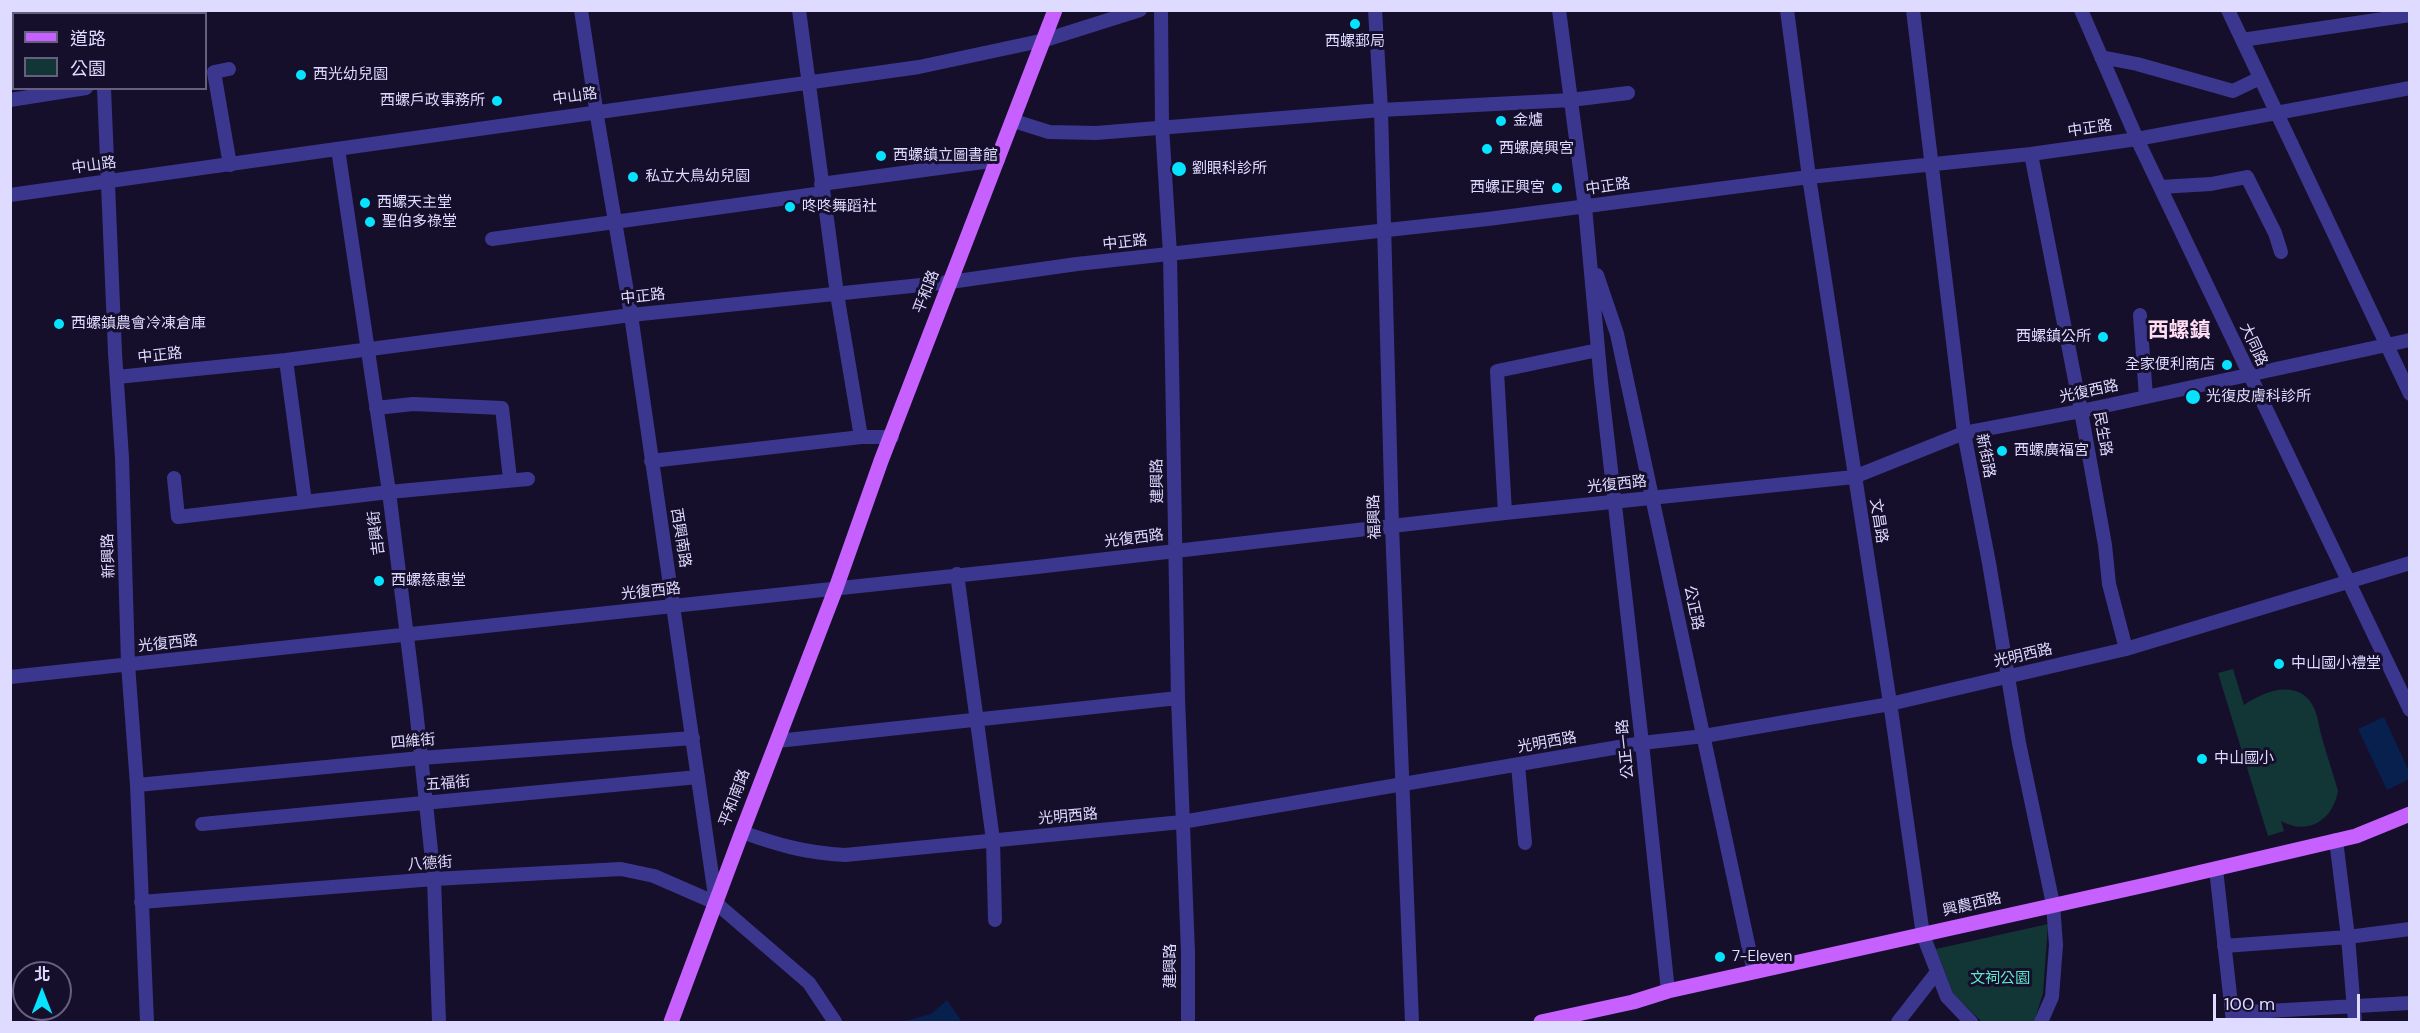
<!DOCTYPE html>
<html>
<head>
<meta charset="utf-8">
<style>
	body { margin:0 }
	#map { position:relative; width:2420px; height:1033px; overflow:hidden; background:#150f2c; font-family:"DM Sans","Noto Sans TC",sans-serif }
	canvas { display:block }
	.frame { position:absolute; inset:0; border:12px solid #dfdaff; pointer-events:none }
	.legend { position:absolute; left:12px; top:12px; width:195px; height:78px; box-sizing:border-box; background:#150f2c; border:2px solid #666080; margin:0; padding:8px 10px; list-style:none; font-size:18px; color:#dfdaff }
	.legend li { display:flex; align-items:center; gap:12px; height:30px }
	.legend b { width:30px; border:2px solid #666080 }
	.north { position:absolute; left:12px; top:961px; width:60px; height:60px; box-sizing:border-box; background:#150f2c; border:2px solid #666080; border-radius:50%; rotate:0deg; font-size:16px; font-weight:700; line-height:24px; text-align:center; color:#dfdaff }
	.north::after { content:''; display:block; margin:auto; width:21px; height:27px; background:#06e3ff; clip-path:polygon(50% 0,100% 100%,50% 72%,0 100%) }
	.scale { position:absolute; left:2213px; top:994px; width:147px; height:27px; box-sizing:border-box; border:3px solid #dfdaff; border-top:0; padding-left:8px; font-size:18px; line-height:21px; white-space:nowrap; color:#dfdaff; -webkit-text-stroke:4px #150f2c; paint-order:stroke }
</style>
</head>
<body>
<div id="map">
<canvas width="2420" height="1033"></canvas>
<div class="frame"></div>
<ul class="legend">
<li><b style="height:8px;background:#c661ff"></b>道路</li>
<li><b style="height:16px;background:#123636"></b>公園</li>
</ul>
<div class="north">北</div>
<div class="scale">100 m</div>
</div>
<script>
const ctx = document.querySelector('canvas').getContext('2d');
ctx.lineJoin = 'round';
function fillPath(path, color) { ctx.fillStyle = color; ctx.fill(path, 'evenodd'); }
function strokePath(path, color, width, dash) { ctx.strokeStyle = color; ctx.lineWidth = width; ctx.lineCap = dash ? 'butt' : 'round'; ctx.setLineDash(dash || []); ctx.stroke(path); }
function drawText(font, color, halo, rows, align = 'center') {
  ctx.font = font + ' "DM Sans","Noto Sans TC",sans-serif'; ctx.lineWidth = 6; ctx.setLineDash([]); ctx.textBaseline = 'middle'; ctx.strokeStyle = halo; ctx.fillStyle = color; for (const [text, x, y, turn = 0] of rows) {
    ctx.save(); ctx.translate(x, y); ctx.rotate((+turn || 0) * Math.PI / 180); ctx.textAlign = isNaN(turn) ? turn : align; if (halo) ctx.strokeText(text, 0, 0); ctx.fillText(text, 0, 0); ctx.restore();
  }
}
fillPath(new Path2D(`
	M2233 669 2244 705C2264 691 2298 678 2313 706 2318 715 2319 728 2322 738 2327 756 2333 773 2338 791 2333 820 2308 836 2281 821L2284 831 2268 836 2218 673Z
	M2048 924 2043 993 2034 1022H1982L1954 995 1936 949Z`), '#123636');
fillPath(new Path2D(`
	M2384 717 2409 771V779L2387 790 2358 729Z
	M947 1000 962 1022H902L931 1014Z`), '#07204d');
strokePath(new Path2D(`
	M102 10V14
	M581 10 598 122 631 315 716 903 809 983 835 1022
	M799 10 837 294 861 437
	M1161 10 1162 126 1170 254 1178 698 1188 952V1022
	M1375 10 1381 110 1392 526 1412 1022
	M1559 10 1585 207 1601 382 1642 743 1668 991
	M1787 10 1809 177 1892 716 1923 935 1947 997 1971 1022
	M1913 10 1964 433 1989 563 2019 743 2053 904 2056 945 2052 997 2041 1022
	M2081 10 2137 139 2410 710
	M2228 10 2410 394
	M2242 40 2410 15
	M2101 57 2137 64 2233 91 2260 78
	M229 69 214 72 230 165
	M104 88 115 353 122 458 128 664 137 785 147 1022
	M10 100 86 88
	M1014 121 1049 132 1096 133 1381 110 1571 100 1628 93
	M338 149 389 492 416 709 434 879 439 1022
	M2031 154 2081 411 2105 545 2109 584 2126 649
	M821 184 998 160
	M2160 187 2211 184 2247 177 2275 233 2281 252
	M10 195 919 67 1045 40 1140 10
	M492 239 823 193
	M1597 275 1617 334 1754 972
	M2140 315 2146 397
	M286 360 305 502
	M117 377 286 360 631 315 950 282 1077 264 1488 219 1809 177 2031 154 2137 139 2410 88
	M376 408 413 404 502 408 510 479
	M651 461 861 437H892
	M174 478 178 517 389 492 528 479
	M1505 513 1497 371 1598 350
	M957 574 993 840 995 920
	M10 677 1037 567 1505 513 1854 477 1964 433 2086 410 2410 340
	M777 741 1178 698
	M1518 765 1525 843
	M137 785 421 758 693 738
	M202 824 698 777
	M742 832C778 845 806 853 845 855L1182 822 1642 743 1704 736 1890 704 2126 649 2410 563
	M2336 840 2348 937 2355 1022
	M2216 869 2233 1022
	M141 902 434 879 621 869 654 876 716 903
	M2224 946 2348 937 2410 929
	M2232 1013 2410 1003
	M1898 1022 1937 972`), '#3c378e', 14);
strokePath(new Path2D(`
	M671 1022 742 832 836 588 881 461 1055 10
	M1541 1022 1633 1002 1668 991 2150 884 2356 836 2410 814`), '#c661ff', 15);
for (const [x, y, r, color] of [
	[1355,24,6,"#06e3ff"],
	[301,75,6,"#06e3ff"],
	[497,101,6,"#06e3ff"],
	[1501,121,6,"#06e3ff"],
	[1487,149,6,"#06e3ff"],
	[881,156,6,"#06e3ff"],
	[1179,169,8,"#06e3ff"],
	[633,177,6,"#06e3ff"],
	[1557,188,6,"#06e3ff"],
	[365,203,6,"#06e3ff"],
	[790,207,6,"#06e3ff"],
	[370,222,6,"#06e3ff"],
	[59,324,6,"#06e3ff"],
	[2103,337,6,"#06e3ff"],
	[2227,365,6,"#06e3ff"],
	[2193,397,8,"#06e3ff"],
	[2002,451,6,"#06e3ff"],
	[379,581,6,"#06e3ff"],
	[2279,664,6,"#06e3ff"],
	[2202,759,6,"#06e3ff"],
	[1720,957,6,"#06e3ff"]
]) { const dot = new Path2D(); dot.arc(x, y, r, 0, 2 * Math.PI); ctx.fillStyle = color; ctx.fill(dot); strokePath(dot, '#150f2c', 2); }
drawText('15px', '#dfdaff', '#150f2c', [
	["西螺郵局",1355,42,"center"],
	["西光幼兒園",313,75],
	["西螺戶政事務所",485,101,"right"],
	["金爐",1513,121],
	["西螺廣興宮",1499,149],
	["西螺鎮立圖書館",893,156],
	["劉眼科診所",1192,169],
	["私立大鳥幼兒園",645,177],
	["西螺正興宮",1545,188,"right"],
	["西螺天主堂",377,203],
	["咚咚舞蹈社",802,207],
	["聖伯多祿堂",382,222],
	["西螺鎮農會冷凍倉庫",71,324],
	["西螺鎮公所",2091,337,"right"],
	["全家便利商店",2215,365,"right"],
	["光復皮膚科診所",2206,397],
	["西螺廣福宮",2014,451],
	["西螺慈惠堂",391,581],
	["中山國小禮堂",2291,664],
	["中山國小",2214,759],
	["7-Eleven",1732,957]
], 'left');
drawText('15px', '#dfdaff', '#150f2c', [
	["中山路",575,97,-8],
	["中正路",2090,129,-8],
	["中山路",94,166,-8],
	["中正路",1608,187,-8],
	["中正路",1125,243,-6],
	["平和路",927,292,-69],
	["中正路",643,297,-6],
	["大同路",2253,345,65],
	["中正路",160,356,-6],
	["光復西路",2089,392,-12],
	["民生路",2102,434,80],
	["新街路",1985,456,79],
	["建興路",1158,481,-91],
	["光復西路",1617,485,-6],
	["福興路",1375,517,-92],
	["文昌路",1878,521,81],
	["吉興街",377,533,-97],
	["西興南路",680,538,81],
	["光復西路",1134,539,-7],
	["新興路",109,556,-92],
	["光復西路",651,592,-6],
	["公正路",1693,608,78],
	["光復西路",168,644,-6],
	["光明西路",2023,656,-13],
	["四維街",413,742,-5],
	["光明西路",1547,743,-10],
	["公正一路",1626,749,-96],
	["五福街",448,784,-5],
	["平和南路",735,798,-69],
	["光明西路",1068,817,-5],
	["八德街",430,864,-4],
	["興農西路",1972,905,-13],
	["建興路",1171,966,-90]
]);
drawText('15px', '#5de8c7', '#150f2c', [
	["文祠公園",2000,979]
]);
drawText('bold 21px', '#ffdcf2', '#150f2c', [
	["西螺鎮",2179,331]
]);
</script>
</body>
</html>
